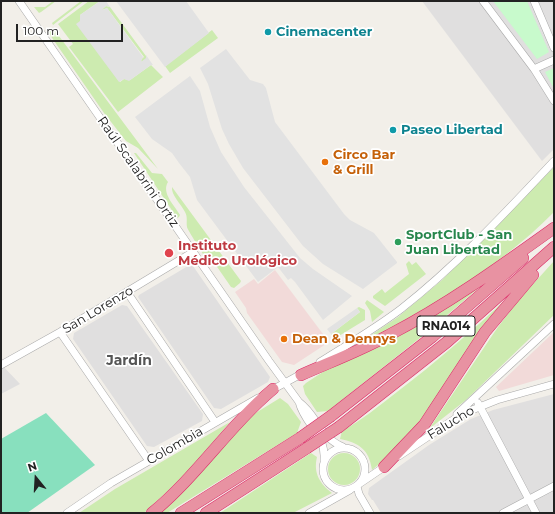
<!DOCTYPE html>
<html>
<head>
<meta charset="utf-8">
<style>
	body { margin:0 }
	#map { position:relative; width:555px; height:514px; overflow:hidden; background:#f2efe9; font-family:Montserrat,sans-serif }
	canvas { display:block }
	.frame { position:absolute; inset:0; border:2px solid #222; pointer-events:none }
	.north { position:absolute; left:16px; top:458px; width:40px; height:40px; -webkit-text-stroke:3px #fff; paint-order:stroke; rotate:342deg; font-size:11px; font-weight:700; line-height:16px; text-align:center; color:#222 }
	.north::after { content:''; display:block; margin:auto; width:14px; height:18px; background:#222; clip-path:polygon(50% 0,100% 100%,50% 72%,0 100%) }
	.scale { position:absolute; left:16px; top:24px; width:107px; height:18px; box-sizing:border-box; border:2px solid #222; border-top:0; padding-left:5px; font-size:12px; line-height:14px; white-space:nowrap; color:#222; -webkit-text-stroke:3px #fff; paint-order:stroke }
</style>
</head>
<body>
<div id="map">
<canvas width="555" height="514"></canvas>
<div class="frame"></div>
<div class="north">N</div>
<div class="scale">100 m</div>
</div>
<script>
const ctx = document.querySelector('canvas').getContext('2d');
ctx.lineJoin = 'round';
function fillPath(path, color) { ctx.fillStyle = color; ctx.fill(path, 'evenodd'); }
function strokePath(path, color, width, dash) { ctx.strokeStyle = color; ctx.lineWidth = width; ctx.lineCap = dash ? 'butt' : 'round'; ctx.setLineDash(dash || []); ctx.stroke(path); }
function drawText(font, color, halo, rows, align = 'center') {
  ctx.font = font + ' Montserrat,sans-serif'; ctx.lineWidth = 3.5; ctx.setLineDash([]); ctx.textBaseline = 'middle'; ctx.strokeStyle = halo; ctx.fillStyle = color; for (const [text, x, y, turn = 0] of rows) {
    ctx.save(); ctx.translate(x, y); ctx.rotate((+turn || 0) * Math.PI / 180); ctx.textAlign = isNaN(turn) ? turn : align; if (halo) ctx.strokeText(text, 0, 0); ctx.fillText(text, 0, 0); ctx.restore();
  }
}
fillPath(new Path2D(`
	M422 1H554V149L542 161Z
	M188 266H193L270 377 268 382 221 409 214 408 138 297 139 295Z
	M122 305 127 306 203 414 202 421 154 447 147 446 73 339 74 333Z
	M1 364 20 384 1 394Z
	M554 394V513H381L373 500H372L368 494 369 488 429 445 471 419 493 410Z`), '#e0dfdf');
fillPath(new Path2D(`
	M275 270 329 342 294 365 282 362 247 313 246 308 235 292 254 279 258 284Z
	M554 332V375L499 391 496 387Z`), '#f2dad9');
fillPath(new Path2D(`
	M53 1H56L41 12 39 13 34 7H45Z
	M81 1H84L53 25 52 23Z
	M89 1H100L80 15 120 82 124 79 130 80 151 65 163 77 118 112 69 47 73 44 58 24Z
	M106 6 110 7 146 56V59L142 62 140 60 144 57 107 8 102 10V9Z
	M53 28 158 169 138 148 126 141 104 113 48 32Z
	M212 30 218 38 170 73 165 66Z
	M134 153H136L152 173 162 174 168 182C161 193 175 206 180 215L179 217 177 218Z
	M554 167V212C495 272 420 313 346 352L398 317 442 280Z
	M172 187 241 281 240 283 234 288 231 287 213 261 206 256 205 257C203 254 187 229 187 227 186 222 188 217 185 212 181 204 171 195 172 187Z
	M409 261 412 265 416 262 426 274 385 306 373 298V296L382 289 385 293 409 274 406 264Z
	M554 261V315L466 400 429 429 498 327 517 302Z
	M481 286 425 334 328 411 317 412 305 394 303 386 306 383 338 362Z
	M506 299 441 396 396 450 372 470C369 449 359 443 340 439L342 431C362 420 379 406 397 392 435 363 471 332 506 299Z
	M367 300 384 312 372 322 370 311 365 303Z
	M359 307 365 310V320L334 339 331 334 360 312 357 308Z
	M280 398 288 404 301 422 297 433 167 513H157L254 414Z
	M230 422 185 475 144 513H79L115 489Z
	M328 469a16 16 0 1 1 32 0a16 16 0 1 1-32 0Z
	M311 453 317 457C313 473 320 484 332 493L293 513H220Z`), '#cdebb0');
fillPath(new Path2D(`
	M493 1H527L549 52 537 59Z
	M554 68V89L545 72Z`), '#c8facc');
fillPath(new Path2D(`
	M46 413 95 465 27 513H1V439Z`), '#88e0be');
fillPath(new Path2D(`
	M100 1H106L110 7 106 6 102 10 107 8 143 57 141 62 146 58V55L153 65H151L129 81 124 79 119 82 76 24 80 21V15Z
	M116 1H186L209 33 165 67Z
	M226 49 250 80 263 84 266 88 275 122 344 214 350 220 374 233 397 262V263L363 289 323 264 303 246 243 168 229 144 222 129 208 84 200 68Z
	M190 76 200 91 210 127 221 152 244 187 300 258 313 269 352 296 323 320 295 282 291 278 288 280 278 267 258 282 197 200 190 177 179 163 172 153 152 139 135 117Z
	M357 308 360 312 331 334 327 329Z`), '#e2e2e2');
const minor = new Path2D(`
	M19 1 269 361 299 402C305 426 326 433 324 460
	M483 1 534 69 554 101
	M534 1 554 48
	M534 69 554 60
	M127 292 215 422
	M60 332 149 461
	M320 362C347 345 376 328 401 309 457 265 506 212 554 161
	M1 365 60 332 193 252
	M270 391 303 373
	M299 402C318 416 318 436 343 447
	M478 403 536 513
	M457 414 554 324
	M323 469a21 21 0 1 1 42 0a21 21 0 1 1-42 0Z
	M399 456 462 414 497 400 554 384
	M359 484 387 465
	M357 486 359 494 370 513
	M67 513 111 483 258 398
	M309 513 350 490
	M503 513 554 486`);
const highway = new Path2D(`
	M301 375C330 362 360 351 389 335 447 305 501 266 554 228
	M331 416 432 337 523 258
	M339 427 447 342 554 247
	M384 467 424 425 485 332 533 275
	M152 513C197 476 228 427 273 389
	M181 513 300 438
	M206 513 307 448`);
strokePath(minor, '#a9a9a9', 8);
strokePath(highway, '#dc2a67', 12);
strokePath(minor, '#fff', 7);
strokePath(highway, '#e892a2', 11);
const highwayBridge = new Path2D(`
	M300 438 331 416
	M307 448 339 427`);
strokePath(highwayBridge, '#dc2a67', 12, []);
strokePath(highwayBridge, '#e892a2', 11);
for (const [x, y, r, color] of [
	[268,32,4,"#0f9aa8"],
	[393,130,4,"#0f9aa8"],
	[325,162,4,"#e8710a"],
	[398,242,4,"#2e9e5b"],
	[169,253,5,"#e0444e"],
	[284,339,4,"#e8710a"]
]) { const dot = new Path2D(); dot.arc(x, y, r, 0, 2 * Math.PI); ctx.fillStyle = color; ctx.fill(dot); strokePath(dot, '#fff', 1.5); }
for (const [x, y, w] of [
	[446,326,58]
]) { const box = new Path2D(); box.roundRect(x - w / 2, y - 10, w, 20, 3); ctx.fillStyle = '#fff'; ctx.fill(box); strokePath(box, '#222', 1); }
drawText('bold 12px', '#222', null, [
	["RNA014",446,326]
]);
drawText('bold 13px', '#0d838f', '#fff', [
	["Cinemacenter",276,32],
	["Paseo Libertad",401,130]
], 'left');
drawText('bold 13px', '#c56008', '#fff', [
	["Circo Bar",333,155],
	["& Grill",333,170],
	["Dean & Dennys",292,339]
], 'left');
drawText('13px', '#222', '#fff', [
	["Raúl Scalabrini Ortiz",138,172,55],
	["San Lorenzo",98,310,-31],
	["Falucho",451,423,-31],
	["Colombia",175,446,-30]
]);
drawText('bold 13px', '#27864d', '#fff', [
	["SportClub - San",406,235],
	["Juan Libertad",406,250]
], 'left');
drawText('bold 13px', '#be3a42', '#fff', [
	["Instituto",178,246],
	["Médico Urológico",178,261]
], 'left');
drawText('bold 14px', '#555', '#fff', [
	["Jardín",129,361]
]);
</script>
</body>
</html>
